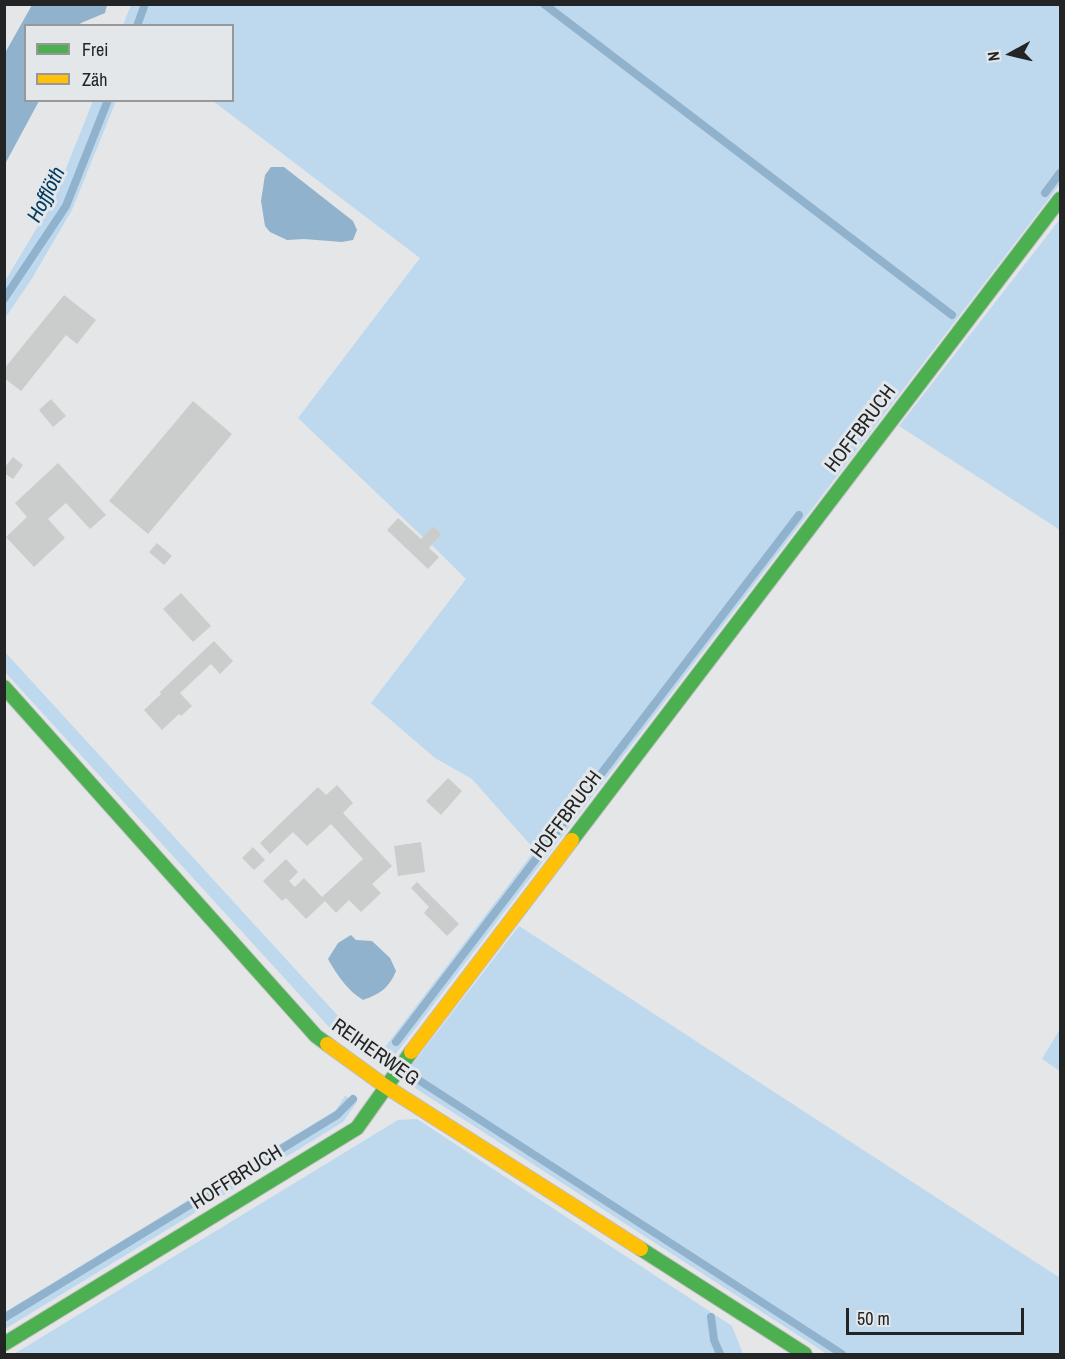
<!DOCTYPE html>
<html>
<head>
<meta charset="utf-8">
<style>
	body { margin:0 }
	#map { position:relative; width:1065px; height:1359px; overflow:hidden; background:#e4e6e8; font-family:"Archivo Narrow",sans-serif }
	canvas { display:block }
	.frame { position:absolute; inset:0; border:6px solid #232425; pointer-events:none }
	.legend { position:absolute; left:24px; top:24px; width:210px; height:78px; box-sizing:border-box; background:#e3e7e9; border:2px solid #96999b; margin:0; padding:8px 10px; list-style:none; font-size:18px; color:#232425 }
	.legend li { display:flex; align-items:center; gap:12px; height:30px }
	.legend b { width:30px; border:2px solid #96999b }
	.north { position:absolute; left:981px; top:24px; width:60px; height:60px; -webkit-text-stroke:4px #e3e7e9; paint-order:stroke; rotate:262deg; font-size:16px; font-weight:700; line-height:24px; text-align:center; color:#232425 }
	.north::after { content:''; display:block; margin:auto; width:21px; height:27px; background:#232425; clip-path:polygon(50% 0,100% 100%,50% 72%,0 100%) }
	.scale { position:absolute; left:846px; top:1308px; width:178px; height:27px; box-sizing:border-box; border:3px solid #232425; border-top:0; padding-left:8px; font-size:18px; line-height:21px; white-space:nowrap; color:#232425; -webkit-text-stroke:4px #e3e7e9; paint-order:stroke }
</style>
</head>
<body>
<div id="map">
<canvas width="1065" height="1359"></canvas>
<div class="frame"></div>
<ul class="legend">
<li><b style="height:8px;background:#4caf50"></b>Frei</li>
<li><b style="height:8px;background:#ffc107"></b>Zäh</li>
</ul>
<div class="north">N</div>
<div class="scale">50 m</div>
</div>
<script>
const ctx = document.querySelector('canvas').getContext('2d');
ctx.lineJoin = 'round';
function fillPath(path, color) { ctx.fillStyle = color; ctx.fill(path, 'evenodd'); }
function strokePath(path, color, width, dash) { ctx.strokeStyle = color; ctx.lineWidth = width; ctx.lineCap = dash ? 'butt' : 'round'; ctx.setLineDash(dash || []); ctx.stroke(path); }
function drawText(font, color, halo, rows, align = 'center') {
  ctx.font = font + ' "Archivo Narrow",sans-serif'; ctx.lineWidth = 6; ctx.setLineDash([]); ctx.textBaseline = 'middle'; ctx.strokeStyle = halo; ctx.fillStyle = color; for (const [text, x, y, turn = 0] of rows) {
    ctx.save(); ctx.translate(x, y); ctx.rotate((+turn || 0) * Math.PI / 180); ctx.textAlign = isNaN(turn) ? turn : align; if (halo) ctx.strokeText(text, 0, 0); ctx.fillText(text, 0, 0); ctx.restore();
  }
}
fillPath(new Path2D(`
	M131 5H1060V184L395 1055 376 1058 329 1027 5 672V652L339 1017 385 1047 535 850 472 779 435 758 371 703 466 579 432 545 442 534 433 526 423 537 298 418 420 258 213 101 232 100V26L123 25Z
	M93 101H116L72 210 31 280 5 318V281L53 201Z
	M1060 219V530L899 426Z
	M519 926 1060 1278V1354H827L401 1079Z
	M1060 1029V1071L1042 1059Z
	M345 1096 357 1102 343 1122 5 1329V1312L336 1110Z
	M417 1119 732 1326 743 1354H14L398 1120Z`), '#bed8ee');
fillPath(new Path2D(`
	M32 5H107L105 13 81 23 79 25 26 26V100L39 101 5 164V53Z
	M271 167H284L353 221 357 230 353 240 342 242 304 239 287 240 270 232 265 226 261 201 265 175Z
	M351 935 356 940 372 941 390 958 396 971C389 988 380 994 363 1000 347 990 337 975 328 959L338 943Z`), '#90b2cc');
strokePath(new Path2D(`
	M544 4 952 315
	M137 26 145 4
	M1045 193 1060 173
	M4 299 66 206 108 100
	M396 1042 799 515
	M417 1079 842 1354
	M711 1317 714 1340 720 1354
	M4 1318 337 1115 353 1099`), '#90b2cc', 8);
fillPath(new Path2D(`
	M64 295 96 320 77 344 66 335 21 391 4 378V369Z
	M51 399 66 416 53 427 39 410Z
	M193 401 232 434 148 534 109 501Z
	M13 457 23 465 13 479 4 473V468Z
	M58 463 106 515 90 529 66 503 48 519 65 538 34 567 6 537 27 517 15 503Z
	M398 518 421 539 433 526 442 534 429 548 439 557 428 569 387 530Z
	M157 543 172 556 164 565 149 552Z
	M181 593 211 626 193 642 163 609Z
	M214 641 233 661 220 674 211 664 180 693 192 706 181 716 179 714 162 730 144 710 161 694 160 692Z
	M448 778 462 791 441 815 426 801Z
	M337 785 353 803 343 813 392 866 372 884 381 893 361 912 349 900 336 913 325 901 306 919 286 898 282 901 263 881 286 859 298 872 289 881 295 887 304 878 322 897 363 859 331 824 307 846 293 832 270 854 260 843 318 787 326 795Z
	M421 842 425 872 398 876 394 846Z
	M253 847 265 860 254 870 242 858Z
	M417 882 459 924 447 936 424 913 429 907 411 888Z`), '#cbcccc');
const fast = new Path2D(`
	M4 687 316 1036 327 1044
	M572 840 1060 199
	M641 1249 805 1354
	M4 1344 357 1128 411 1052`);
const slow = new Path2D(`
	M327 1044 385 1086 641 1249
	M411 1052 572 840`);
strokePath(fast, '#bdbec0', 16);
strokePath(slow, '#bdbec0', 16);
strokePath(fast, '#4caf50', 14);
strokePath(slow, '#ffc107', 14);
drawText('20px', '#232425', '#e3e7e9', [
	["HOFFBRUCH",861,429,-53],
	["HOFFBRUCH",567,815,-53],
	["REIHERWEG",375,1053,35],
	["HOFFBRUCH",237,1178,-32]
]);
drawText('italic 21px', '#003b5f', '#e3e7e9', [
	["Hofflöth",47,195,-63]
]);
</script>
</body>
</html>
